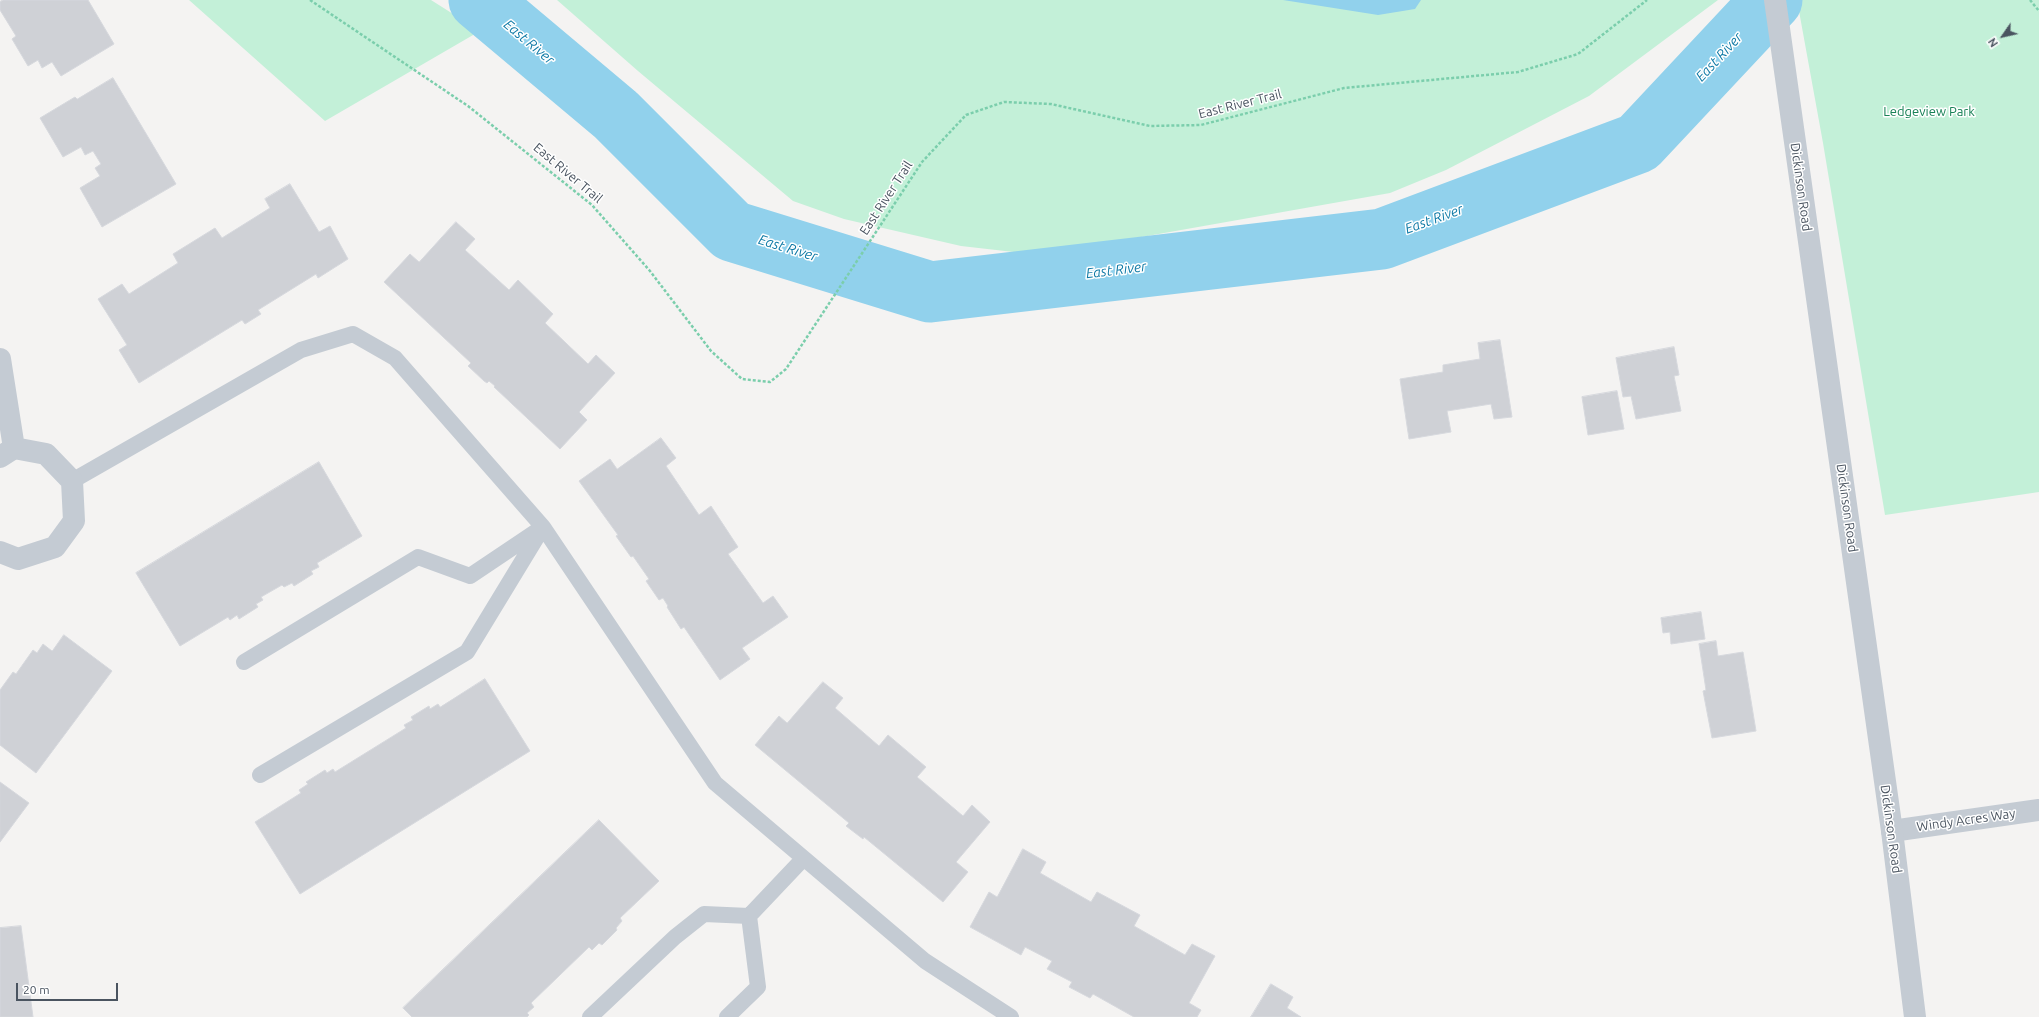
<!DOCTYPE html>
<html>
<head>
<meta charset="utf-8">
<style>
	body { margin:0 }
	#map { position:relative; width:2039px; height:1017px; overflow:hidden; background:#f4f3f2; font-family:Ubuntu,sans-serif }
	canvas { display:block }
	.north { position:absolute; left:1983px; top:16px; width:40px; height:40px; -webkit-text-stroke:3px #fff; paint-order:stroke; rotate:236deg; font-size:11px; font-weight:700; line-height:16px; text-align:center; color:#4a5460 }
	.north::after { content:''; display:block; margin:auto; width:14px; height:18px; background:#4a5460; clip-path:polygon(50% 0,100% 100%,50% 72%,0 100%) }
	.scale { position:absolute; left:16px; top:983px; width:102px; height:18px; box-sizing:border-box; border:2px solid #4a5460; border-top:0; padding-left:5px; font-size:12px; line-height:14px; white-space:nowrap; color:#4a5460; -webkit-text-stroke:3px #fff; paint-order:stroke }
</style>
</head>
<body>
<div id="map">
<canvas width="2039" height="1017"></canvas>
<div class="north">N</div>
<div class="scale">20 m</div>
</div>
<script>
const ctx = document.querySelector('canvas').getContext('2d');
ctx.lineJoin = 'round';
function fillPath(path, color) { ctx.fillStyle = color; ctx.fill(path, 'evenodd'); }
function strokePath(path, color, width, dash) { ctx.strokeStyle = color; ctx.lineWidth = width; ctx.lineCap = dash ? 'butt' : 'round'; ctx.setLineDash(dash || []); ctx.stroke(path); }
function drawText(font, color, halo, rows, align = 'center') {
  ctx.font = font + ' Ubuntu,sans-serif'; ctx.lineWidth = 3; ctx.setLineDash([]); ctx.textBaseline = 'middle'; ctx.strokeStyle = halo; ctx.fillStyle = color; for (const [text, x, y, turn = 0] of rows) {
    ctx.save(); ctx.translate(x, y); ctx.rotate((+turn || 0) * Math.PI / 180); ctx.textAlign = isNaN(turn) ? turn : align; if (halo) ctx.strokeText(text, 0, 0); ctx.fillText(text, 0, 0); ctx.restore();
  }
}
fillPath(new Path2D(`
	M189 0H431L480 31 325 121Z
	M557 0H1718L1589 96 1446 170 1390 193 1040 255 961 246 844 219 793 201 638 71Z
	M1797 0H2039V492L1885 515 1823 143Z`), '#c3f0d8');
fillPath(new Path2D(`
	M1283 0H1421L1415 9 1378 15Z`), '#91d1ec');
strokePath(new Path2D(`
	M479 0 616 115 732 231 930 292 1382 239 1638 143 1772 0`), '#91d1ec', 61);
const building = new Path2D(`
	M3 0H88L114 44 61 76 52 62 42 68 38 60 28 66 12 39 16 36 0 10V2Z
	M113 78 176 184 102 227 80 188 100 176 95 168 101 164 93 151 85 155 81 147 63 157 40 118 75 97 77 99Z
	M290 184 319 232 330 226 348 259 318 278 316 274 258 310 261 314 245 324 242 320 139 383 119 350 127 345 98 299 122 284 129 294 178 263 173 254 215 228 222 238 270 208 265 199Z
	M456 222 475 239 465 250 509 290 518 280 553 314 545 323 588 364 596 355 615 373 579 412 587 420 560 449 494 387 495 386 489 381 487 383 484 381 468 366 471 363 384 282 410 254 419 262Z
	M1500 340 1512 417 1494 419 1491 404 1447 411 1451 432 1409 439 1400 379 1443 372V365L1480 359 1478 343Z
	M1674 347 1679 375 1674 376 1681 411 1636 419 1631 396 1623 397 1616 358Z
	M1617 391 1624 429 1588 435 1582 397Z
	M661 438 676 458 666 466 699 515 711 506 738 547 728 554 763 603 773 596 788 617 742 648 750 659 720 680 684 627 681 629 667 607 668 606 663 598 659 600 646 581 649 579 633 556 631 557 616 536 618 535 579 481 610 459 617 469Z
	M319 462 362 536 317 563 319 567 311 571 313 574 294 586 292 583 284 587 282 585 261 597 263 600 256 604 258 607 239 619 237 615 230 620 228 617 180 646 136 573Z
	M1701 612 1705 639 1671 644 1670 632 1663 633 1661 618Z
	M64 635 112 671 36 773 0 745V690L13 672 16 674 33 650 37 653 43 644 52 651Z
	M1716 641 1718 656 1743 652 1756 731 1712 738 1703 691 1706 690 1699 644Z
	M485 679 530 751 300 894 255 822 301 793 299 790 308 784 306 782 325 770 327 773 333 769 335 772 406 728 404 725 413 720 411 717 429 706 430 709 438 704 440 707Z
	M823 682 843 698 835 708 879 746 888 735 926 767 917 777 963 816 972 805 990 822 956 862 968 872 943 902 864 837 863 839 846 826 849 823 755 745 779 716 787 723Z
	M0 782 29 803 0 842Z
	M599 820 659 881 620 918 622 921 616 928 617 930 602 945 599 943 592 950 589 947 531 1003 534 1007 527 1013 529 1015 527 1017H412L403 1008Z
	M1023 849 1046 862 1040 873 1091 902 1097 892 1140 915 1134 926 1185 955 1192 944 1215 956 1189 1003 1201 1010 1197 1017H1134L1093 994 1090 998 1069 987 1072 982 1047 969 1052 961 1025 947 1021 955 970 927 989 892 997 897Z
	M21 926 33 1017H0V928Z
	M1271 984 1293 997 1287 1008 1301 1017H1251Z`);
fillPath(building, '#cfd1d6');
strokePath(building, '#d6d8dd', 1);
strokePath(new Path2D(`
	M310 0 468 106 592 205 650 271 711 351 742 379 770 382 786 369 922 162 966 115 1004 102 1051 104 1150 126 1201 125 1344 88 1518 72 1578 54 1647 0
	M2030 0 2039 11`), '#7bceac', 2.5, [3, 2]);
strokePath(new Path2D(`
	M72 481 301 350 353 334 395 358 543 527 715 783 925 961 1011 1017
	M244 662 418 557 470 576 543 527 467 652 260 775
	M590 1017 675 937 704 914 749 916 803 859
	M727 1017 758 987 749 916`), '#c4cbd3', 16);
strokePath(new Path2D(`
	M0 359 14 448
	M0 457 14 448 46 454 72 481 74 521 55 547 18 559 0 552
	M1892 831 2039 810`), '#c4cbd3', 22);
strokePath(new Path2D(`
	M1775 0 1892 831 1915 1017`), '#c4cbd3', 22);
drawText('13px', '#4a5460', '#fff', [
	["East River Trail",1240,104,-14],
	["East River Trail",568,173,40],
	["Dickinson Road",1801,187,82],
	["East River Trail",886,198,-57],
	["Dickinson Road",1847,508,82],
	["Windy Acres Way",1966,820,-8],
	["Dickinson Road",1891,829,82]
]);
drawText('13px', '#198257', '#fff', [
	["Ledgeview Park",1929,112]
]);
drawText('italic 14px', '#0f7aa6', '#fff', [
	["East River",529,42,40],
	["East River",1719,57,-47],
	["East River",1434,219,-20],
	["East River",788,248,17],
	["East River",1116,270,-7]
]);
</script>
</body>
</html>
